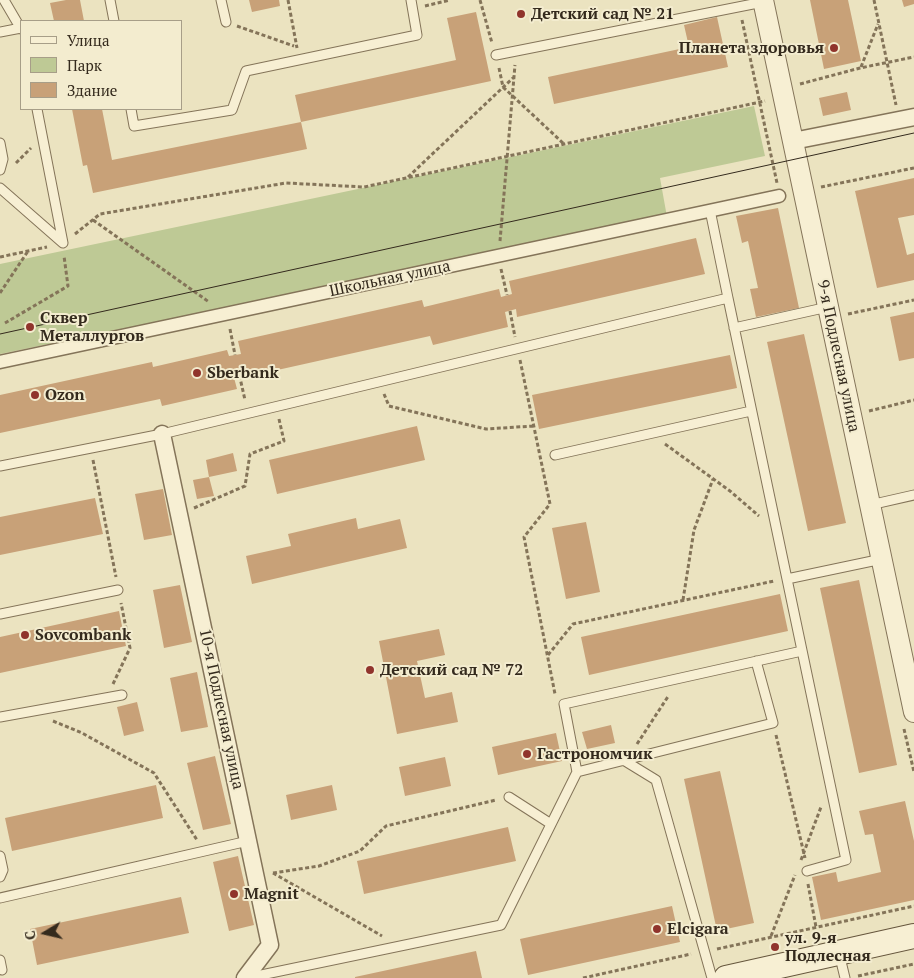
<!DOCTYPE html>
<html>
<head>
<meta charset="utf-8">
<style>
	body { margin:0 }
	#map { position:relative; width:914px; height:978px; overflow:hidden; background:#ebe3c0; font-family:"PT Serif",serif }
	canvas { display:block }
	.legend { position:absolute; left:20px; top:20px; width:162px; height:90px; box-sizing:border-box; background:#f3eccf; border:1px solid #a79e88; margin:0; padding:6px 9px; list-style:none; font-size:15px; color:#342a1d }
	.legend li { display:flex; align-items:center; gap:10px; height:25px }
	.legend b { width:25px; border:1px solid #a79e88 }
	.north { position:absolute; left:20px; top:908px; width:50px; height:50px; -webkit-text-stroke:4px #f3eccf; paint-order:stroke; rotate:261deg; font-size:14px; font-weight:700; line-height:20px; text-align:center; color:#342a1d }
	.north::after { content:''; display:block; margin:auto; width:18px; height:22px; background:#342a1d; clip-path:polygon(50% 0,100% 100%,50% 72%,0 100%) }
</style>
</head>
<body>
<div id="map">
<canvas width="914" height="978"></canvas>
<ul class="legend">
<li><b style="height:6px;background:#f7efd3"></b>Улица</li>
<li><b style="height:14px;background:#bec995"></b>Парк</li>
<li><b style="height:14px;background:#c8a178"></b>Здание</li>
</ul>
<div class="north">С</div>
</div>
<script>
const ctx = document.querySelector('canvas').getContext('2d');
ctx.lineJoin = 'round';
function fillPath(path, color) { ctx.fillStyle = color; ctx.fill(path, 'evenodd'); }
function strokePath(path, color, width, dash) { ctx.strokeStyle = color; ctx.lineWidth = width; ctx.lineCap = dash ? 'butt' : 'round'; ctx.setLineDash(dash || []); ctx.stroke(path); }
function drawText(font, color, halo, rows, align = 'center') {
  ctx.font = font + ' "PT Serif",serif'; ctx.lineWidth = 4; ctx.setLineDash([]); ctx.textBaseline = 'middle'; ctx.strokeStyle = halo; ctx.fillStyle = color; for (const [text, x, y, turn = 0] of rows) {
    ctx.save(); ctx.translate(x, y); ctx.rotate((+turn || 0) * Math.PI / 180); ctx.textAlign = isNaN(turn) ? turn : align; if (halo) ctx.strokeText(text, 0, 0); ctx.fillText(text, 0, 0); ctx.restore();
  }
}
fillPath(new Path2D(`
	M754 106 765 156 660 178 667 217 0 354V264Z`), '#bec995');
fillPath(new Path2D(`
	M66 0H80L84 21H54L50 3Z
	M249 0H279L280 6 252 12Z
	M810 0H848L861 61 824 69Z
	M902 0H914V4L904 7Z
	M476 12 491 81 301 122 295 95 456 60 447 18Z
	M717 17 728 67 554 104 548 77 689 47 684 25Z
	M847 92 851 110 823 116 819 98Z
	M72 109H102L112 160 301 122 307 149 93 193 87 165 83 166Z
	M914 178V215L898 218 907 255 914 253V280L877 288 855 191Z
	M778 208 799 308 756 317 750 289 758 288 748 241 742 243 736 216Z
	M696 238 705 274 517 317 516 309 505 312 508 327 433 345 430 336 246 377 244 367 232 370 237 389 162 406 160 399 0 433V395L152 362 153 367 227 350 229 356 241 354 238 341 422 300 424 307 499 289 501 297 512 294 509 281Z
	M914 312V358L899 361 890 317Z
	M804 334 846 523 808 531 767 342Z
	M730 355 737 388 539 429 532 395Z
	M417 426 425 460 277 494 269 460Z
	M233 453 237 471 209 477 206 460Z
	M209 477 214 496 197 499 193 480Z
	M163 489 172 535 144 540 135 494Z
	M95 498 103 534 0 555V517Z
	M356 518 358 529 400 519 407 548 252 584 246 556 291 546 288 534Z
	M586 522 600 592 566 599 552 528Z
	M859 580 897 765 859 773 820 588Z
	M180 585 192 642 164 648 153 590Z
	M780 594 788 631 589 675 581 637Z
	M119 611 126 646 0 673V637Z
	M439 629 445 655 417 661 425 698 452 692 458 722 397 734 379 641Z
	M197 672 208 727 181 732 170 678Z
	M137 702 144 731 124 736 117 707Z
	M611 725 615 743 587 749 582 732Z
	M556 733 562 761 498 775 492 747Z
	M215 756 231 824 203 830 187 763Z
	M445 757 451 786 405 796 399 767Z
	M720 771 754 923 717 931 684 779Z
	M156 785 163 818 12 851 5 818Z
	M332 785 337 810 291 820 286 795Z
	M905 801 914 841V900L821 920 812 877 836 872 838 882 881 872 873 834 865 835 859 811Z
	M508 827 516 861 364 894 357 861Z
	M238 856 254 925 229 931 213 862Z
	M181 897 189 933 37 965 30 929Z
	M672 906 680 942 528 975 520 939Z
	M476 951 482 978H355V977Z`), '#c8a178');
const service = new Path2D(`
	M4 0 21 29
	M110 0 114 21
	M221 0 226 22
	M0 32 21 28
	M496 55 763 2
	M37 109 63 243
	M131 109 134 126 232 110 246 71 417 35 411 0
	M0 143 3 159 0 170
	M0 188 63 243
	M710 210 728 298
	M734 328 828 307
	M555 455 751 411
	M0 466 162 434 728 298 846 860 807 871
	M870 505 914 495
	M787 579 882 559
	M0 614 118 590
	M0 717 122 695
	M625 761 656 780 712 978
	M577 772 564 704 802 651
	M509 797 551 824
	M0 856 3 870 0 877
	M0 898 248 841
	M839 953 845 978
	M0 960 2 970
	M247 978 501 925 577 772 773 723 756 661`);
const pedestrian = new Path2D(`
	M0 362 779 196`);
const minor = new Path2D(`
	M793 141 914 117
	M162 434 270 945 245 978`);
const tertiary = new Path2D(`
	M763 0 914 712`);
const secondary = new Path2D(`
	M726 978 914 936`);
strokePath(service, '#847459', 11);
strokePath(pedestrian, '#847459', 15);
strokePath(minor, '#847459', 19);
strokePath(tertiary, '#847459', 22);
strokePath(secondary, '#65553c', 26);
strokePath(new Path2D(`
	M288 0 297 48
	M480 0 492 43
	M874 0 896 105
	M425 6 450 0
	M742 20 777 183
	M237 26 294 46
	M861 67 878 24
	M499 68 503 87 564 144
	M800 84 860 68 914 57
	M16 163 31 148
	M408 177 514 77
	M821 187 914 168
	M93 220 209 302
	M75 234 100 214 286 183 364 187 765 101
	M500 241 515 65
	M0 257 47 247
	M501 269 507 295
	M0 293 28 251
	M510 311 515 337
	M848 314 914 300
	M5 323 68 286 64 256
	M230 329 235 355
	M520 360 550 504 524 537 555 694
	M238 369 245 400
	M384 394 389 406 486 429 533 426
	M869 411 914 400
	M665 444 730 491 759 516
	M93 460 116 577
	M194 508 245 486 250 454 284 441 279 419
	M683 600 694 530 713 479
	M548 655 573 624 774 581
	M113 684 130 648 121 603
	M53 721 82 733 154 773 197 840
	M904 729 914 772
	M776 735 805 858
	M637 744 669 695
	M801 860 821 807
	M273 873 319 866 360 851 386 826 496 800
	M273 873 382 936
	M808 884 816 927
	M771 936 795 875
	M717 949 914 906
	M858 976 914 964
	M583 978 691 954`), '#847459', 3, [4, 2.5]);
strokePath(service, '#f7efd3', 9);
strokePath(pedestrian, '#f7efd3', 12);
strokePath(minor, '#f7efd3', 16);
strokePath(tertiary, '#f7efd3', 20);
strokePath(secondary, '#f7efd3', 24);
strokePath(new Path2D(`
	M0 334 914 133`), '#342a1d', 1);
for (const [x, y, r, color] of [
	[521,14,5,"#90342c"],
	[834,48,5,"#90342c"],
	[30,327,5,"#90342c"],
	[197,373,5,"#90342c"],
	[35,395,5,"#90342c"],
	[25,635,5,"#90342c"],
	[370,670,5,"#90342c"],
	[527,754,5,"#90342c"],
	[234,894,5,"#90342c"],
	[657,929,5,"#90342c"],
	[775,947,5,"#90342c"]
]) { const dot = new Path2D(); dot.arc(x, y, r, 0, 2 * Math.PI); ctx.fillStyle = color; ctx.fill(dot); strokePath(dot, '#f3eccf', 2); }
drawText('bold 16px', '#342a1d', '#f3eccf', [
	["Детский сад № 21",531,14],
	["Планета здоровья",824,48,"right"],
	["Сквер",40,318],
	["Металлургов",40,336],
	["Sberbank",207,373],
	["Ozon",45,395],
	["Sovcombank",35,635],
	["Детский сад № 72",380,670],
	["Гастрономчик",537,754],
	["Magnit",244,894],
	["Elcigara",667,929],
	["ул. 9-я",785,938],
	["Подлесная",785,956]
], 'left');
drawText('16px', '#342a1d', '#f3eccf', [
	["Школьная улица",390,279,-12],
	["9-я Подлесная улица",838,356,78],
	["10-я Подлесная улица",221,709,78]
]);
</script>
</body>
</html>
